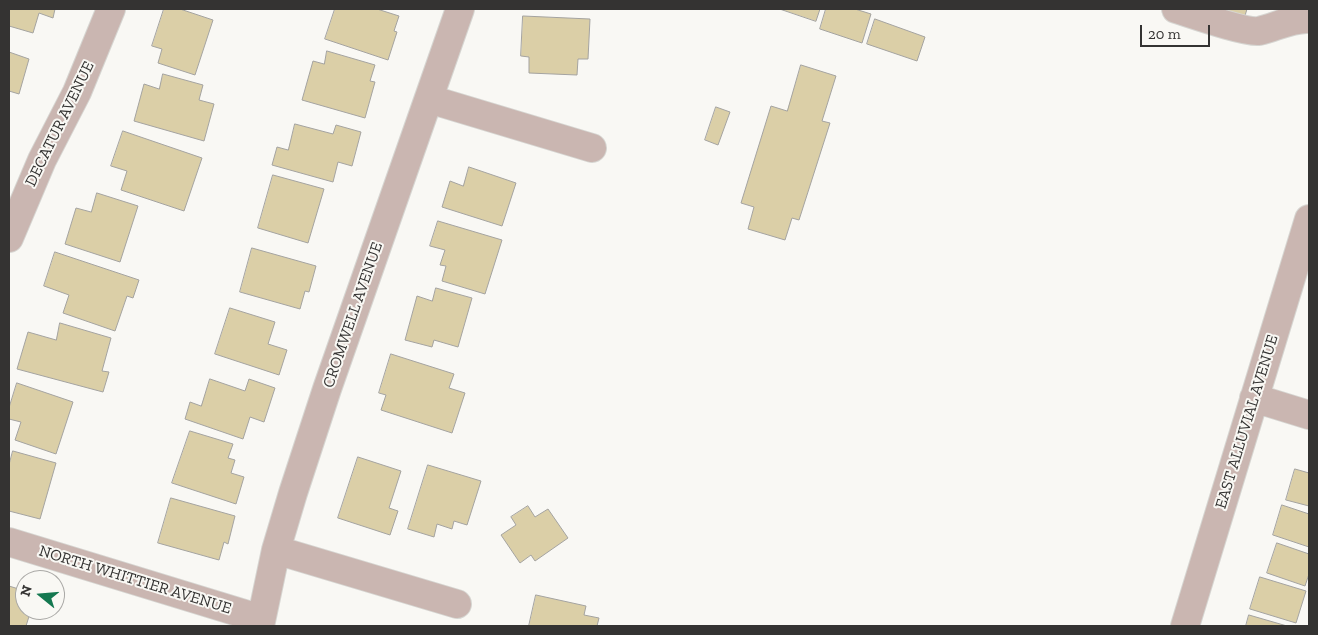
<!DOCTYPE html>
<html>
<head>
<meta charset="utf-8">
<style>
	body { margin:0 }
	#map { position:relative; width:1318px; height:635px; overflow:hidden; background:#f9f8f4; font-family:"Zilla Slab",serif }
	canvas { display:block }
	.frame { position:absolute; inset:0; border:10px solid #343332; pointer-events:none }
	.north { position:absolute; left:15px; top:570px; width:50px; height:50px; box-sizing:border-box; background:#f9f8f4; border:1px solid #aaa9a6; border-radius:50%; rotate:287deg; font-size:14px; font-weight:700; line-height:20px; text-align:center; color:#343332 }
	.north::after { content:''; display:block; margin:auto; width:18px; height:22px; background:#147850; clip-path:polygon(50% 0,100% 100%,50% 72%,0 100%) }
	.scale { position:absolute; left:1140px; top:25px; width:70px; height:22px; box-sizing:border-box; border:2px solid #343332; border-top:0; padding-left:6px; font-size:15px; line-height:18px; white-space:nowrap; color:#343332; -webkit-text-stroke:4px #f9f8f4; paint-order:stroke }
</style>
</head>
<body>
<div id="map">
<canvas width="1318" height="635"></canvas>
<div class="frame"></div>
<div class="north">N</div>
<div class="scale">20 m</div>
</div>
<script>
const ctx = document.querySelector('canvas').getContext('2d');
ctx.lineJoin = 'round';
function fillPath(path, color) { ctx.fillStyle = color; ctx.fill(path, 'evenodd'); }
function strokePath(path, color, width, dash) { ctx.strokeStyle = color; ctx.lineWidth = width; ctx.lineCap = dash ? 'butt' : 'round'; ctx.setLineDash(dash || []); ctx.stroke(path); }
function drawText(font, color, halo, rows, align = 'center') {
  ctx.font = font + ' "Zilla Slab",serif'; ctx.lineWidth = 4; ctx.setLineDash([]); ctx.textBaseline = 'middle'; ctx.strokeStyle = halo; ctx.fillStyle = color; for (const [text, x, y, turn = 0] of rows) {
    ctx.save(); ctx.translate(x, y); ctx.rotate((+turn || 0) * Math.PI / 180); ctx.textAlign = isNaN(turn) ? turn : align; if (halo) ctx.strokeText(text, 0, 0); ctx.fillText(text, 0, 0); ctx.restore();
  }
}
const building = new Path2D(`
	M9 9H55L53 18 39 13 33 33 9 26Z
	M164 9H180L213 20 195 75 158 63 162 49 152 46Z
	M335 9H377L399 16 394 31 397 32 388 60 325 39Z
	M780 9H820L816 21Z
	M826 9H855L871 14 862 43 820 29Z
	M1214 9H1247L1244 19Z
	M523 16 590 19 588 59H578L577 75 529 73V57L521 56Z
	M875 19 925 37 917 61 867 44Z
	M327 51 375 65 370 81 375 82 365 118 302 100 313 61 324 64Z
	M9 52 29 59 19 94 9 91Z
	M801 65 836 76 822 121 830 123 799 220 792 218 785 240 748 229 754 207 741 203 771 106 787 111Z
	M163 74 203 85 199 100 214 104 204 141 134 121 144 84 159 89Z
	M716 107 730 112 718 145 705 140Z
	M295 124 333 134 336 125 361 132 352 166 338 162 333 182 272 165 277 147 288 150Z
	M123 131 202 158 184 211 121 190 127 171 111 166Z
	M469 167 516 183 502 226 442 207 450 181 463 186Z
	M273 175 324 189 308 243 258 228Z
	M97 193 138 206 120 262 65 244 76 208 91 212Z
	M438 221 502 240 485 294 442 281 446 266 440 265 445 250 430 246Z
	M252 248 316 266 309 292 305 291 300 309 240 292Z
	M55 252 139 280 133 298 127 296 115 331 63 313 69 295 44 286Z
	M436 288 472 298 458 347 434 340 432 347 405 340 417 296 432 301Z
	M230 308 275 322 268 344 287 350 279 375 215 354Z
	M60 323 111 338 102 371 109 372 103 392 17 369 28 332 56 340Z
	M391 354 454 374 449 388 465 393 452 433 381 410 386 395 379 393Z
	M210 379 245 391 249 379 275 388 264 422 250 417 243 439 185 419 190 402 201 406Z
	M17 383 73 402 56 454 15 440 21 422 9 419V408Z
	M190 431 233 444 228 458 235 460 231 473 244 477 236 504 172 483Z
	M13 451 56 463 40 519 9 511V465Z
	M358 457 401 471 389 508 398 511 390 535 338 518Z
	M428 465 481 481 467 525 454 521 452 529 437 524 434 537 408 529Z
	M1295 469 1309 473V506L1286 500Z
	M171 498 235 516 228 544 224 542 219 560 158 543Z
	M1282 505 1309 514V547L1273 535Z
	M528 506 535 517 548 509 568 538 535 561 531 555 520 563 501 535 516 525 511 517Z
	M1277 543 1309 554V574L1305 586 1267 573Z
	M1260 577 1306 591 1296 623 1250 609Z
	M9 586 25 591V610H31L26 626H9Z
	M536 595 586 606 584 615 599 618 597 626H529Z
	M1249 615 1287 626H1246Z`);
fillPath(building, '#dbcfa7');
strokePath(building, '#a4a3a0', 1);
const minor = new Path2D(`
	M1176 9C1192 14 1246 33 1259 31 1276 27 1292 18 1309 19
	M429 99 592 148
	M9 238 42 160 77 92 111 9
	M1254 398 1309 415
	M9 542 261 619
	M276 550 457 604
	M260 626 276 550 293 493 327 389 460 9
	M1185 626 1309 219`);
strokePath(minor, '#d6d5d1', 30);
strokePath(minor, '#cab6b1', 28);
drawText('16px', '#343332', '#f9f8f4', [
	["DECATUR AVENUE",60,124,-64],
	["CROMWELL AVENUE",353,315,-71],
	["EAST ALLUVIAL AVENUE",1247,422,-73],
	["NORTH WHITTIER AVENUE",135,580,17]
]);
</script>
</body>
</html>
